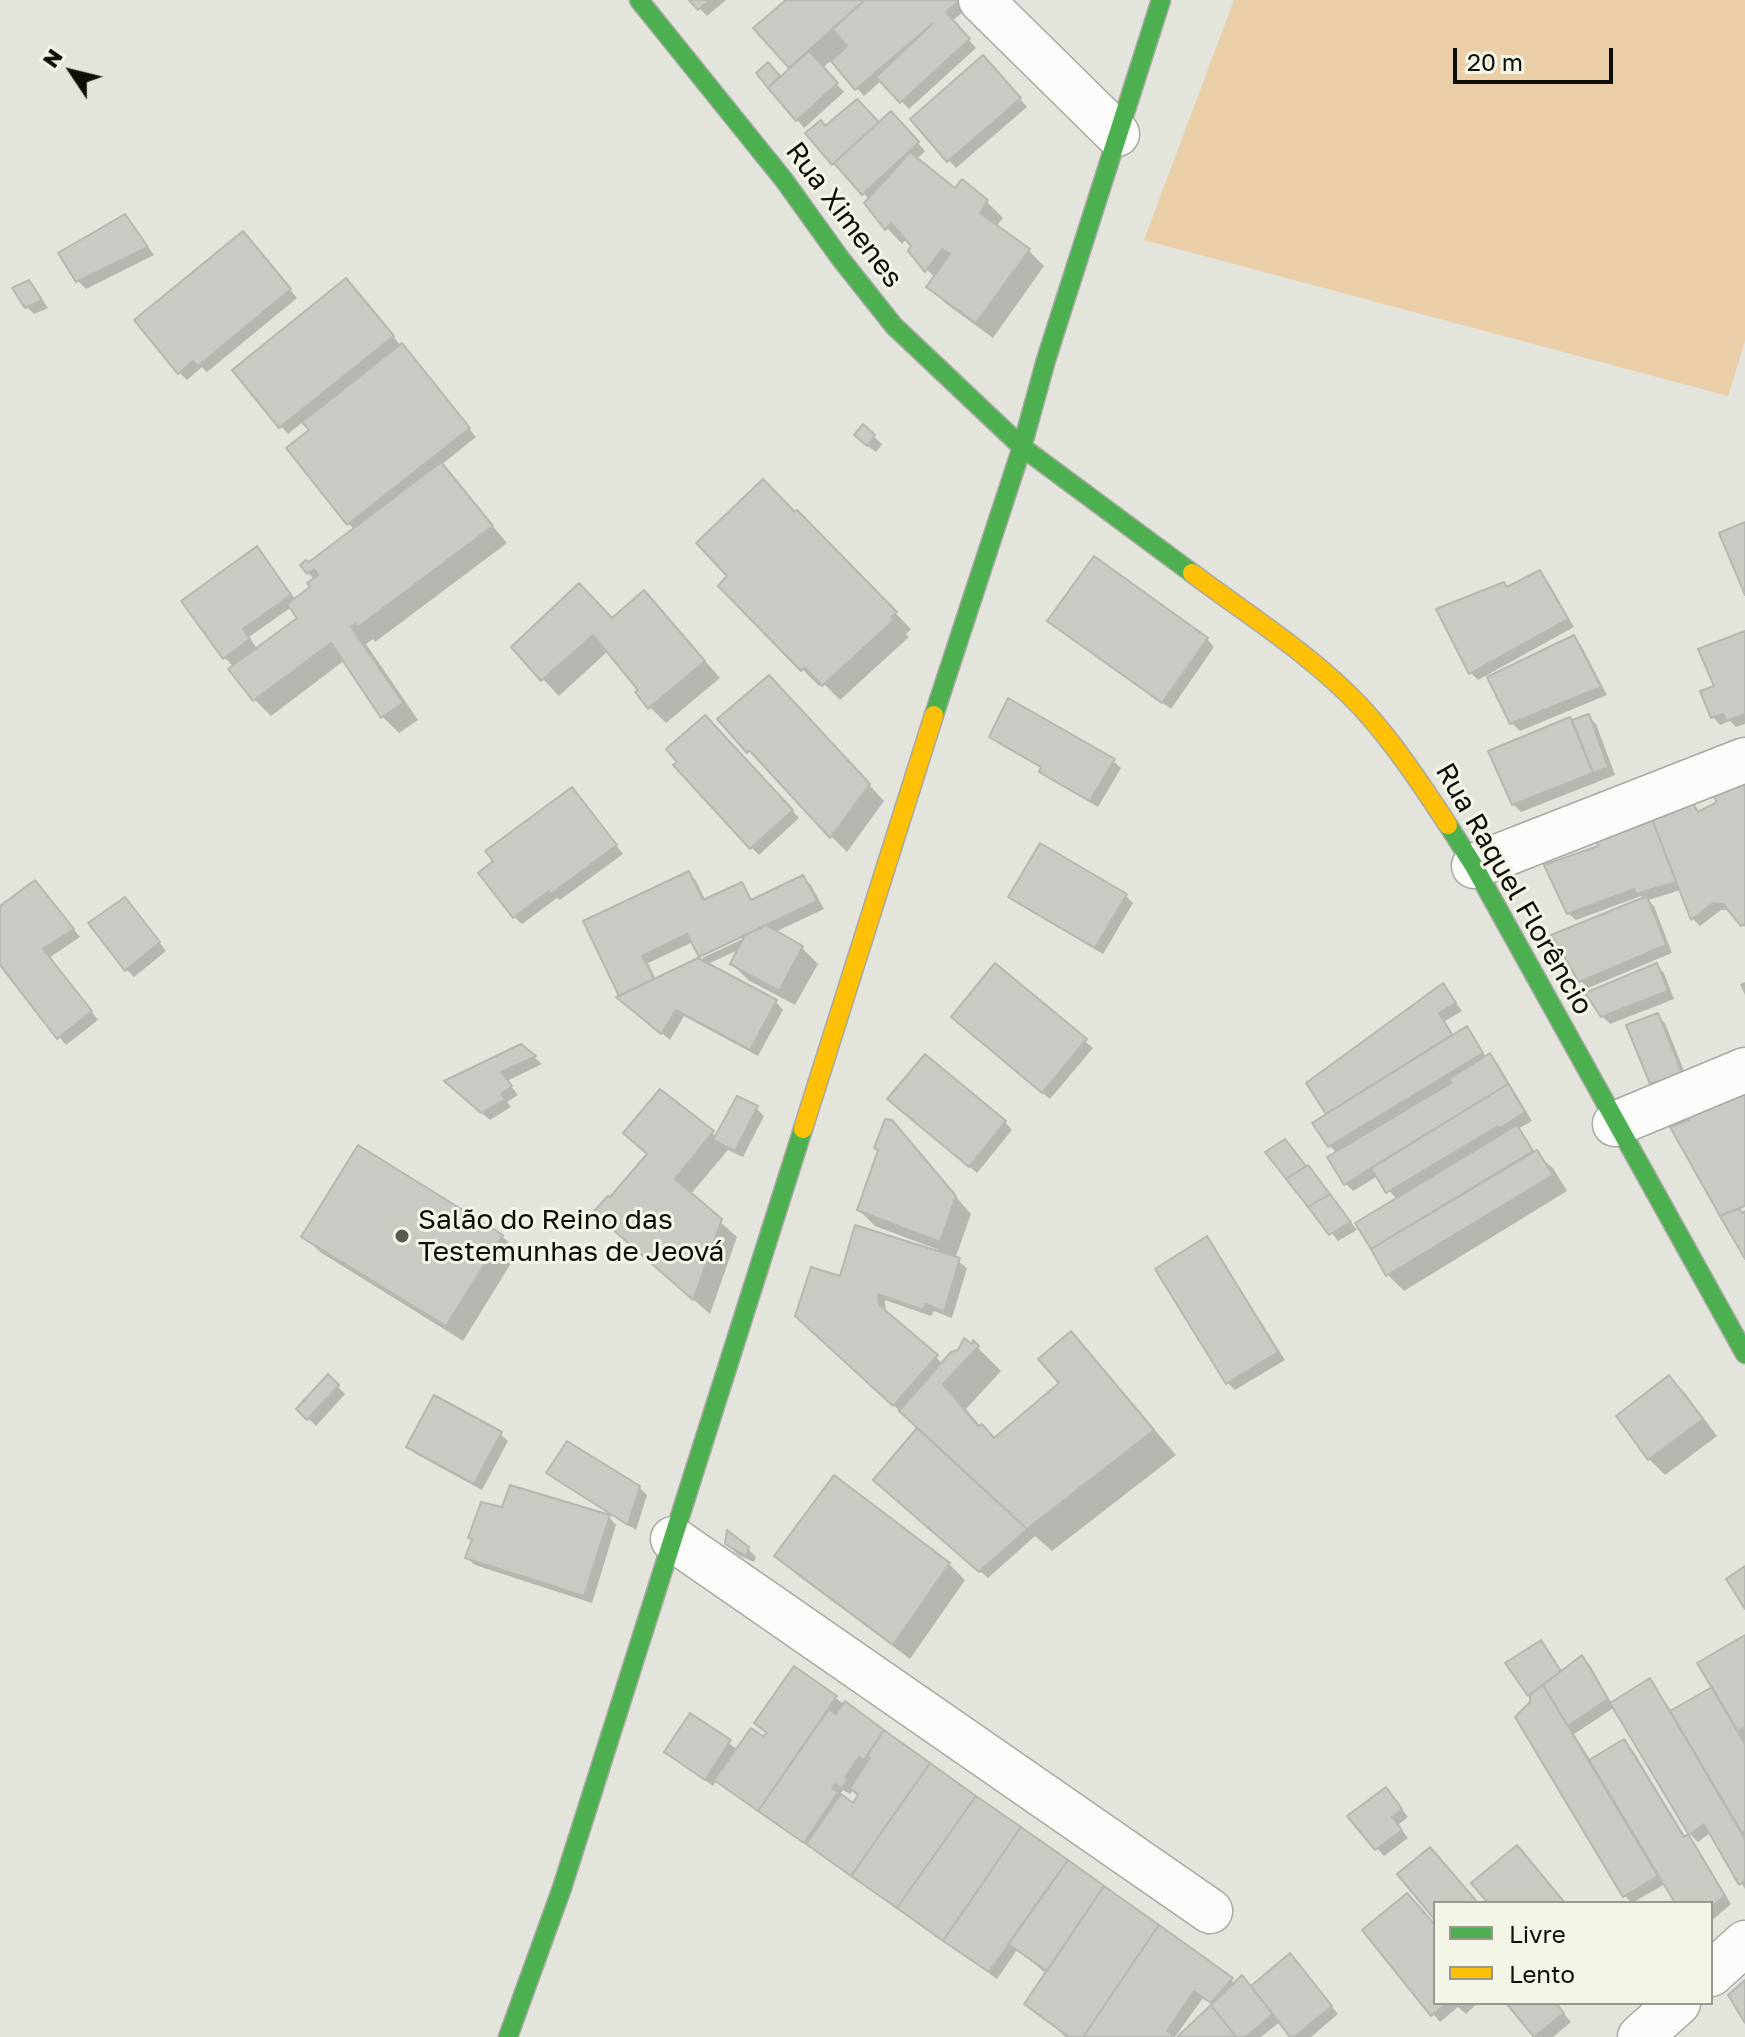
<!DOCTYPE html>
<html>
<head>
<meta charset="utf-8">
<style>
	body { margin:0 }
	#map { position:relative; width:1745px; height:2037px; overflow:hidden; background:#e3e4dc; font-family:"Golos Text",sans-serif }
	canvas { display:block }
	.legend { position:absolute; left:1433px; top:1901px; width:280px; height:104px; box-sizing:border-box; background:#f3f5e6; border:2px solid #97998e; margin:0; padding:10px 14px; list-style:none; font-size:24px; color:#0e0e09 }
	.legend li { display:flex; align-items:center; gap:16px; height:40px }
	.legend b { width:40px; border:2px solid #97998e }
	.north { position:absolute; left:32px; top:32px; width:80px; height:80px; -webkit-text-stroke:6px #f3f5e6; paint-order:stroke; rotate:305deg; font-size:22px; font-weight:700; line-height:32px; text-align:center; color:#0e0e09 }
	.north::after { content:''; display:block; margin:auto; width:28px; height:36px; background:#0e0e09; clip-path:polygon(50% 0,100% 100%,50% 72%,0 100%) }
	.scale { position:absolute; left:1453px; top:48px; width:160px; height:36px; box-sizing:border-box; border:4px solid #0e0e09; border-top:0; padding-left:10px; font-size:24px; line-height:28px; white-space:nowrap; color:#0e0e09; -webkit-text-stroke:6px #f3f5e6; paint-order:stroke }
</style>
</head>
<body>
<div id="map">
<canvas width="1745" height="2037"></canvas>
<ul class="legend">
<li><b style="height:10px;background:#4caf50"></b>Livre</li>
<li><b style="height:10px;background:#ffc107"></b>Lento</li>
</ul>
<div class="north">N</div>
<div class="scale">20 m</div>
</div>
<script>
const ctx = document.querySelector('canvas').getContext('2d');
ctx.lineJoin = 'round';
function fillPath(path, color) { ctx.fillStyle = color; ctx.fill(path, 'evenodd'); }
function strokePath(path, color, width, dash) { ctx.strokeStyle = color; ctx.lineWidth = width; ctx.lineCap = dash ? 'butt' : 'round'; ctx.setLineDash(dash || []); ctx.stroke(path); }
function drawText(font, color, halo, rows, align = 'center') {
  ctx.font = font + ' "Golos Text",sans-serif'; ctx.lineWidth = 6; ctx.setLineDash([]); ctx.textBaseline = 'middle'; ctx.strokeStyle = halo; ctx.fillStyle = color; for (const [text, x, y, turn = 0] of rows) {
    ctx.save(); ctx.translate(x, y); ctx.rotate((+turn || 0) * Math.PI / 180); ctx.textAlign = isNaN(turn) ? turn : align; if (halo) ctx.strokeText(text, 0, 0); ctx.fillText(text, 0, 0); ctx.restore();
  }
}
fillPath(new Path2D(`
	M1234 0H1745V341L1728 396 1144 240Z`), '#eacea8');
fillPath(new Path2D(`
	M692 0H726L707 16Z
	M789 0H963L969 7 952 21 976 48 909 109 882 80 864 96 832 60 822 68 844 92 804 128 759 74 768 65 781 78 792 68 756 29Z
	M990 65 1027 107 956 168 913 120Z
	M898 121 925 151 916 160 955 191 963 182 987 202 1003 218 996 227 1028 250 1044 266 993 338 945 303 929 287 935 278 910 251 914 246 907 238 902 244 887 228 867 203 870 200 807 133 826 128Z
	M125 216 154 255 86 289 78 281Z
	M251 241 297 298 207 372 202 367 187 380 179 372Z
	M28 282 36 290 48 308 34 314 27 307Z
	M354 289 476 437 441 465 507 543 375 642 373 639 366 644 418 720 399 733 383 717 345 660 271 716 255 700 231 670 234 667 224 657 257 548 296 600 312 587 315 580 308 573 309 565 355 530 348 523 312 430 304 421 288 434 281 426ZM290 608 299 618 258 650 249 637Z
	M863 427 882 444 876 452 864 443Z
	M797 513 911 629 906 634 909 637 840 700 822 682 819 686 720 586Z
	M1539 573 1547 580 1574 627 1478 680 1470 672 1508 589Z
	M660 609 720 678 666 723 650 707 638 692 641 691 608 651 559 696 513 647Z
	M1050 621 1207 639 1214 647 1171 709Z
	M1745 633V724L1736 727 1730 721 1720 725 1713 717 1716 687Z
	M1573 638 1581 645 1607 695 1520 731 1512 723 1490 678Z
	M785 693 884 801 847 852 831 836Z
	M1588 716 1596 724 1615 775 1521 812 1513 804 1570 719 1572 722Z
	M713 725 799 818 759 855 751 847Z
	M991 736 1113 761 1121 768 1098 807 1049 779 1041 771 1043 769 999 744Z
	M580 797 623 854 560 900 557 898 522 924 514 917Z
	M1688 798 1700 813 1720 803 1745 884V927L1731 910H1721L1700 926 1693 919 1681 890 1648 900 1654 906 1672 953 1588 988 1581 981 1644 900 1641 896 1576 920 1568 913 1600 847Z
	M688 873 696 881 706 901 741 884 753 901 803 878 811 885 824 909 775 932 802 948 818 964 795 1005 748 980 732 964 740 949 708 964 702 958 747 937V932L693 942 648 963 656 980 776 1002 783 1010 758 1056 684 1016 670 1040 627 1004 586 921Z
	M42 890 80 937 49 958 98 1020 66 1045 0 962V909Z
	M1125 895 1133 903 1103 954 1018 904 1011 897Z
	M132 907 166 951 134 977 126 969Z
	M1656 965 1664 973 1674 999 1610 1024 1602 1016Z
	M995 966 1093 1048 1050 1099 961 1025Z
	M1745 982V995L1740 984Z
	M1443 985 1462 1011 1445 1021 1454 1036 1466 1029 1487 1058 1490 1056 1498 1064 1532 1121 1518 1129 1535 1153 1553 1168 1567 1191 1404 1291 1388 1275 1358 1224 1397 1200 1378 1176 1353 1191 1345 1183 1337 1153 1330 1146 1328 1114 1309 1084Z
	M1658 1016 1665 1023 1688 1081 1660 1091 1652 1083Z
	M521 1046 542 1064 507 1081 518 1095 507 1102 511 1107 490 1120 455 1089Z
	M660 1091 717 1137 756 1108 764 1116 743 1157 728 1150 690 1195 737 1237 710 1314 612 1228 610 1200 649 1155Z
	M897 1106 1005 1122 1012 1130 977 1173Z
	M902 1135 971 1214 955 1259 967 1268 952 1318 934 1311 931 1316 885 1300 886 1313 943 1364 974 1344 1001 1371 966 1409 981 1427 995 1440 1062 1383 1070 1334 1094 1358 1176 1455 1052 1551 1035 1536 988 1578 876 1480 919 1429 806 1324 841 1279 938 1253 939 1250 875 1226 859 1210Z
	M359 1148 502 1236 518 1252 463 1341 320 1252 304 1236Z
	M1293 1150 1357 1230 1338 1241 1268 1153Z
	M1206 1239 1214 1247 1285 1360 1235 1390 1227 1382Z
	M328 1377 345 1394 316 1426 299 1409Z
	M1669 1377 1685 1393 1717 1436 1665 1475 1649 1459 1618 1416Z
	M500 1434 508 1441 482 1490 416 1454 409 1447Z
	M549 1473 639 1487 647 1495 636 1530 556 1480Z
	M503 1510 609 1517 616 1525 592 1603 475 1565 467 1558 473 1540Z
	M729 1546 748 1549 756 1557 754 1562 738 1555Z
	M776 1555 949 1564 965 1580 910 1659 792 1571Z
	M1745 1638V1889L1711 1832 1698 1842 1692 1836 1615 1707 1574 1734 1591 1761 1624 1742 1632 1749 1686 1838 1688 1836 1694 1842 1731 1904 1711 1921V1903H1677L1665 1884 1632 1903 1625 1896 1529 1695 1540 1642 1563 1673 1582 1658 1590 1665 1612 1704 1650 1680 1672 1712 1715 1688Z
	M795 1669 1236 1984 1252 1988 1290 1956 1338 2014 1311 2037H1293L1281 2021 1261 2037H1180L1214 2005 1203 1998 1175 2037H1066L1026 2003 1047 1974 1017 1950 997 1979 717 1780 713 1786 667 1752 691 1716 738 1750 764 1739 769 1734ZM854 1789 860 1796 853 1806 839 1796 843 1790 850 1794Z
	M1393 1797 1408 1817 1398 1825 1408 1838 1384 1856 1377 1848Z
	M1435 1927V2003H1478L1466 2014 1458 2007 1440 2022 1365 1930Z
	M1508 2003H1555L1571 2022 1553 2037H1537Z`), '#0003');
const building = new Path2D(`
	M689 0H710L698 10Z
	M786 0H865L789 68 753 28Z
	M865 0H960L946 12 970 39 900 103 876 77 932 24 855 90 831 61 847 46 832 29Z
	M809 51 838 83 796 121 768 88Z
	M983 55 1021 98 947 162 910 119Z
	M768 62 780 76 768 88 756 73Z
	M857 99 879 122 832 165 805 133 821 120 825 126Z
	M891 111 919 142 862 195 834 163Z
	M910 152 955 188 962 179 988 200 980 213 1030 249 976 323 926 287 950 254 942 249 925 272 908 251 911 246 891 223 885 230 864 203Z
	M125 214 148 247 76 282 58 253Z
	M243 231 291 289 198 366 193 361 178 374 134 320Z
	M346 278 394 336 279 428 232 370Z
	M29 280 42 300 25 308 12 288Z
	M402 343 470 428 347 525 286 448 309 430 302 422Z
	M863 424 875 435 867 446 854 435Z
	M441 462 493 526 358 627 355 624 351 627 403 703 381 718 331 643 253 701 228 669 297 618 287 604 310 587 307 583 318 575 314 569 307 574 300 565 306 560 309 562Z
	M763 479 795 512 797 510 897 612 891 617 894 620 822 686 805 667 801 671 718 586 727 576 696 543Z
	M1745 522V595L1719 533Z
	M257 546 291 595 243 629 250 639 223 659 181 601Z
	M1094 556 1208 638 1162 703 1047 621Z
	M1540 570 1568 619 1469 674 1436 609 1504 582 1507 587Z
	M579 583 612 618 644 590 705 661 648 709 635 692 638 690 593 635 541 681 511 647Z
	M1745 631V714L1727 721 1723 714 1711 718 1700 691 1714 686 1698 649Z
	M1574 635 1601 687 1510 724 1487 677Z
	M769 675 870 784 830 838 749 750 747 753 717 719Z
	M1008 698 1115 759 1090 801 1039 772 1041 767 989 737Z
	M1589 714 1608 767 1593 773 1572 720Z
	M705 715 793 810 750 849 673 765 677 762 666 749Z
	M1570 717 1593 773 1512 805 1488 751Z
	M1745 774V924L1741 926 1723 904 1713 903 1691 920 1649 811 1688 795 1698 812 1717 802 1710 790Z
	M572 787 617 845 551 894 549 891 513 918 478 873 493 861 485 851Z
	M1649 811 1676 882 1636 894 1634 889 1567 914 1544 865 1598 846 1594 832Z
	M1040 843 1127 894 1095 948 1008 897Z
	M689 871 703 900 742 882 751 900 803 875 817 901 699 957 687 934 642 956 654 979 619 996 583 921Z
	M35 880 74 929 43 949 92 1011 57 1039 0 965V906Z
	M1647 896 1666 945 1579 982 1551 935Z
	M125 897 160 942 125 971 88 923Z
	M766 925 803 946 779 991 730 964 745 935Z
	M698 958 777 1000 750 1050 676 1010 661 1034 616 997Z
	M995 963 1087 1039 1042 1093 951 1017Z
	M1657 963 1668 991 1601 1017 1585 993Z
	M1443 983 1456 1003 1439 1013 1452 1035 1326 1114 1306 1083Z
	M1658 1013 1682 1073 1650 1084 1626 1025Z
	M1467 1026 1483 1053 1328 1147 1312 1123Z
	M521 1044 536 1056 501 1072 512 1086 501 1094 505 1099 481 1113 444 1081Z
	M1490 1053 1508 1084 1344 1185 1327 1157 1451 1083 1449 1079Z
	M925 1054 1006 1121 969 1167 887 1099Z
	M1745 1078V1206L1720 1216 1670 1127 1689 1120 1680 1102Z
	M1508 1084 1525 1112 1500 1128 1498 1126 1386 1193 1371 1168Z
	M660 1089 714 1131 675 1179 722 1219 693 1300 593 1212 608 1196 610 1197 647 1154 623 1133Z
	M737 1096 758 1106 735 1151 713 1140Z
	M885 1119 892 1120 956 1196 940 1242 857 1210 878 1150 874 1148Z
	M1517 1125 1533 1151 1371 1249 1355 1223Z
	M1285 1139 1306 1166 1286 1179 1265 1152Z
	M358 1145 503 1235 446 1326 301 1237Z
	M1537 1150 1553 1175 1386 1276 1371 1249Z
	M1308 1165 1330 1194 1308 1207 1286 1179Z
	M1330 1194 1351 1222 1329 1235 1308 1207Z
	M1739 1208 1742 1213 1745 1211V1259L1720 1216Z
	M855 1225 960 1258 944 1312 926 1304 923 1310 878 1294 879 1305 938 1355 893 1406 795 1316 811 1267 840 1276Z
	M1207 1236 1278 1352 1226 1384 1155 1269Z
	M1071 1331 1154 1430 1027 1529 899 1411 951 1352 958 1350 964 1338 972 1344 973 1340 979 1346 943 1384 978 1426 982 1424 994 1438 1059 1383 1038 1359Z
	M328 1374 339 1385 307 1420 296 1409Z
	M1669 1375 1703 1419 1648 1460 1616 1416Z
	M434 1395 502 1432 474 1484 406 1447Z
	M917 1428 1027 1529 979 1572 873 1480Z
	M567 1441 640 1486 628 1525 546 1473Z
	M834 1475 950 1563 893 1645 774 1556Z
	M510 1485 610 1515 584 1596 465 1558 472 1539 468 1538 481 1502 502 1507Z
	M727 1530 749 1547 746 1556 725 1544Z
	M1745 1566V1609L1726 1579Z
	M1745 1635V1727L1738 1732 1697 1663Z
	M1541 1640 1561 1671 1528 1696 1505 1663Z
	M1582 1655 1608 1699 1568 1726 1543 1685Z
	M794 1666 837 1696 758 1811 714 1780 751 1728 763 1736 767 1733 754 1723Z
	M1650 1678 1745 1839V1881L1739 1885 1704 1824 1689 1835 1610 1703Z
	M1543 1685 1658 1876 1623 1897 1515 1717 1530 1702V1695Z
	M1712 1687 1745 1744V1832L1742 1833 1670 1711Z
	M845 1701 884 1730 864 1760 859 1757 845 1777 848 1779 842 1788 835 1784 832 1788 838 1792 804 1843 758 1811 829 1709 836 1714Z
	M690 1713 731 1740 705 1780 664 1752Z
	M884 1730 930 1763 851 1876 806 1844 841 1794 853 1803 858 1795 850 1788 870 1758 867 1756Z
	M1624 1739 1684 1837 1688 1834 1725 1896 1711 1907V1903H1675L1589 1760Z
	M930 1763 976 1796 897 1908 851 1876Z
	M1386 1787 1402 1809 1392 1817 1402 1830 1375 1850 1347 1816Z
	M976 1796 1021 1827 943 1941 897 1908Z
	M1021 1827 1068 1860 989 1972 943 1941Z
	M1517 1845 1565 1903H1488L1471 1883Z
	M1430 1847 1478 1903H1435V1920L1397 1874Z
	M1068 1860 1104 1886 1047 1971 1008 1944Z
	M1104 1886 1159 1925 1083 2037H1069L1024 2004Z
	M1407 1893 1435 1925V2003H1447L1431 2016 1362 1930Z
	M1159 1925 1233 1978 1211 2003 1194 1991 1167 2031 1172 2034 1170 2037H1083Z
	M1290 1953 1332 2006 1294 2037H1290L1251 1986Z
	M1242 1975 1273 2014 1246 2037H1236L1211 2005Z
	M1745 1980V2023L1728 1995Z
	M1506 2003H1556L1564 2013 1534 2037Z
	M1211 2005 1236 2037H1177Z`);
fillPath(building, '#c8cac3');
strokePath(building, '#b6b7b2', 2);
const street = new Path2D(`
	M981 0 1117 134
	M1474 866 1745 760
	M1615 1124 1745 1070
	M673 1539 1210 1911
	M1711 1974 1745 1943
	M1640 2037 1678 2003`);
const fast = new Path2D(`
	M639 0 784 180 840 258 894 326 1022 447 1192 573
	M934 715 1022 447 1046 360 1161 0
	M1448 825 1474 866 1745 1354
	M508 2037 562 1888 803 1129`);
const slow = new Path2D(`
	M1192 573C1248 615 1312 655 1361 707 1394 743 1421 784 1448 825
	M803 1129 934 715`);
strokePath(street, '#a8a9a3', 47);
strokePath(fast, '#a8a9a3', 21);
strokePath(slow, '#a8a9a3', 21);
strokePath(street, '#fbfbfa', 44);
strokePath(fast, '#4caf50', 18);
strokePath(slow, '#ffc107', 18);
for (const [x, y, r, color] of [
	[402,1236,8,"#595953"]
]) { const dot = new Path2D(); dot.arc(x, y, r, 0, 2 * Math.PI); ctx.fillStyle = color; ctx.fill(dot); strokePath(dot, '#f3f5e6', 3); }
drawText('28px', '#0e0e09', '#f3f5e6', [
	["Rua Ximenes",844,215,53],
	["Rua Raquel Florêncio",1514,889,60]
]);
drawText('28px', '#0e0e09', '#f3f5e6', [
	["Salão do Reino das",418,1220],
	["Testemunhas de Jeová",418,1252]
], 'left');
</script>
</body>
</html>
